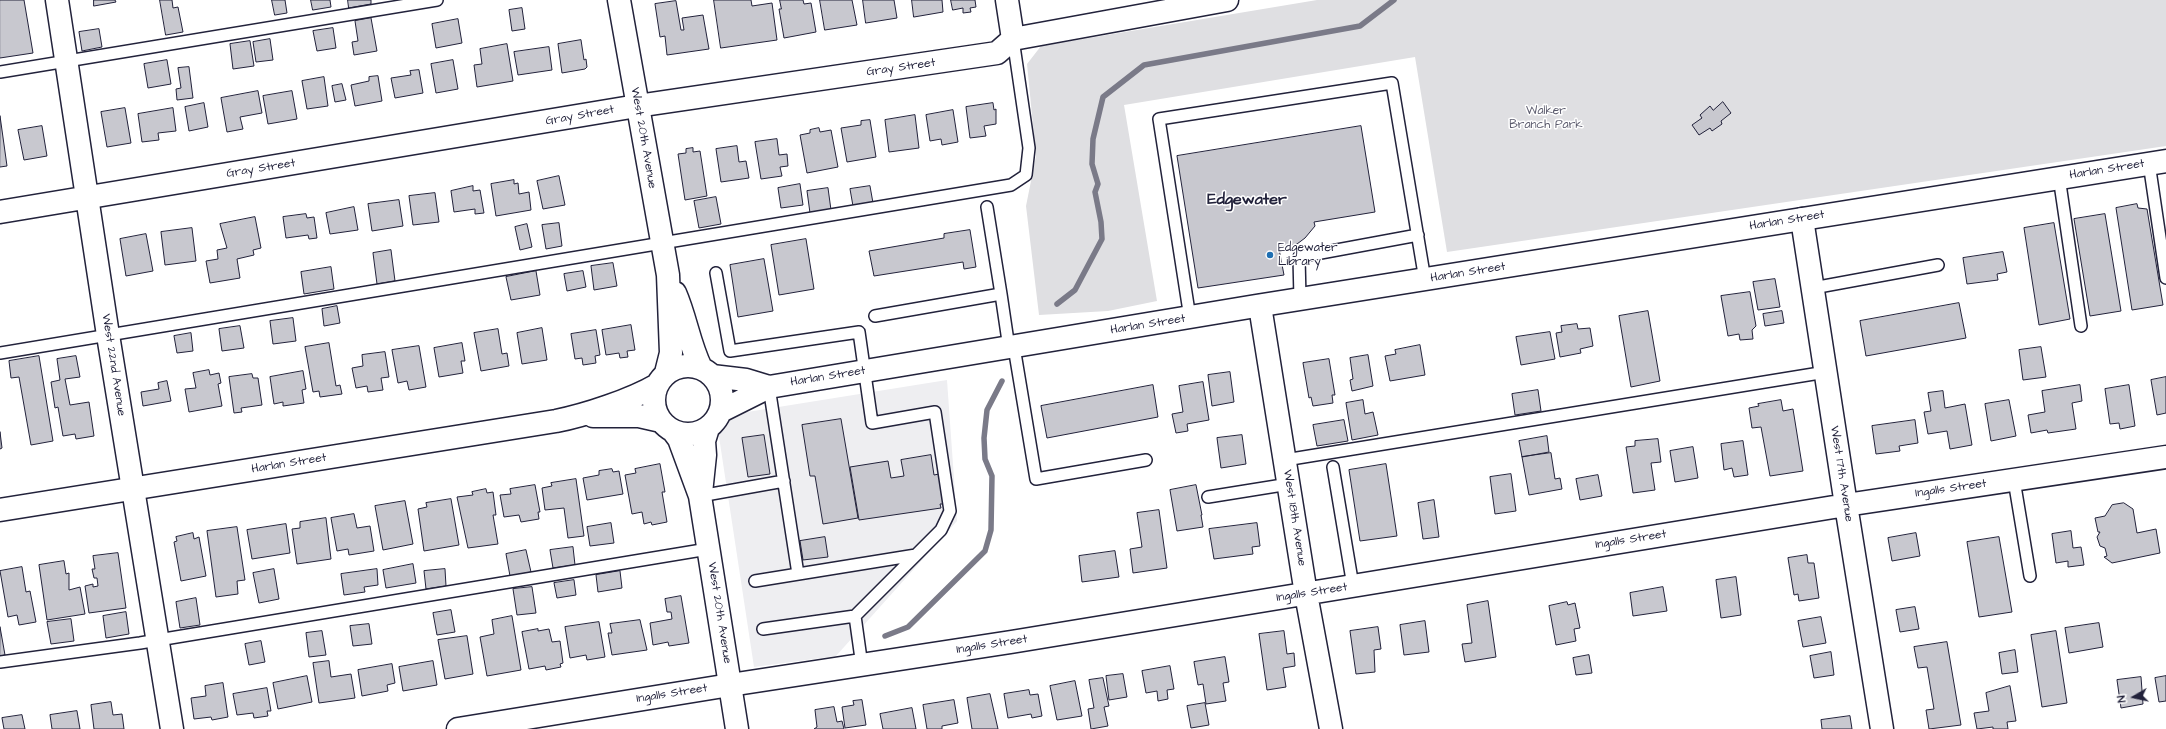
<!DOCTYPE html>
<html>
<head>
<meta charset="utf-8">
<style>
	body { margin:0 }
	#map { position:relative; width:2166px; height:729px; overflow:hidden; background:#fff; font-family:"Architects Daughter",sans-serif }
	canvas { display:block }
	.north { position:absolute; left:2114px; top:677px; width:40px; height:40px; -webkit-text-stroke:3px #fff; paint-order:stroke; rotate:261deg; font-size:11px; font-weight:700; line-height:16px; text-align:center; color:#22223b }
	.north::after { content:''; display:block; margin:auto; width:14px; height:18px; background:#22223b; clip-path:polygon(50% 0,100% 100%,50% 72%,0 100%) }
</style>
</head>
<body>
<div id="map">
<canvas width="2166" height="729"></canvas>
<div class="north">N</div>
</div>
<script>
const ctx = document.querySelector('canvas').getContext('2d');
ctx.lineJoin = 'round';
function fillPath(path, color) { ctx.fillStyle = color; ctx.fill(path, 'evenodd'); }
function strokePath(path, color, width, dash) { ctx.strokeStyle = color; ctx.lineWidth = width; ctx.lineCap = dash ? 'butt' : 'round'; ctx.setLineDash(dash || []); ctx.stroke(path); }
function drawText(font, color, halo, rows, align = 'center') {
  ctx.font = font + ' "Architects Daughter",sans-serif'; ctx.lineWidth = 3; ctx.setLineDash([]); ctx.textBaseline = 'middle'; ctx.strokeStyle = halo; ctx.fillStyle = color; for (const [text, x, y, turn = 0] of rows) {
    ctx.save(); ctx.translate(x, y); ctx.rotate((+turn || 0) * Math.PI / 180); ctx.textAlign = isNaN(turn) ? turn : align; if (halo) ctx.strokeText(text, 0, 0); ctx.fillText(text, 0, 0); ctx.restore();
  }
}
fillPath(new Path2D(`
	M947 380 957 521 836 656 754 667 716 417Z`), '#eeeef1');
fillPath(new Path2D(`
	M1317 0H2166V146L1447 252 1415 57 1124 105 1157 301 1108 311 1039 315 1026 206 1036 156 1027 64 1041 46Z`), '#dfdfe2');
strokePath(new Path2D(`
	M1057 304 1075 290 1102 239 1101 222 1095 192 1098 184 1092 164 1093 139 1103 97 1144 65 1360 26 1394 0
	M885 636 908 627 985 551 991 530 992 476 985 459 984 438 987 410 1002 381`), '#7a7a88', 5.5);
const building = new Path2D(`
	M0 0H24L33 53 0 58Z
	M94 0H115L116 2 94 6Z
	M160 0H172L173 8 178 7 183 32 166 35Z
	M272 0H285L287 13 275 15Z
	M311 0H330L331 7 313 10Z
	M348 0H371V4L349 8Z
	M714 0H751L752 6 772 3 777 40 721 48Z
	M780 0H803L804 4 811 3 816 32 784 38 779 9H781Z
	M820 0H852L857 25 825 30Z
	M863 0H894L897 18 866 23Z
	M912 0H942L943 12 914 17Z
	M951 0H975L976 7 970 8 971 12 963 13V8L953 10Z
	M676 1 681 30H684L682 18 703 15 709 49 667 55 665 36 660 37 655 4Z
	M522 8 525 29 512 31 509 10Z
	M371 18 377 51 354 55 352 42 358 41 355 21Z
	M458 19 462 43 436 48 432 24Z
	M333 28 336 48 317 51 313 31Z
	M99 29 102 47 82 51 79 32Z
	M270 39 273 60 256 62 253 42Z
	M581 40 584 60 586 59 587 67 585 69 562 73 558 44Z
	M250 41 254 66 233 69 230 44Z
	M507 44 513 81 477 87 474 65 482 64 480 49Z
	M549 47 552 70 518 75 514 52Z
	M167 60 171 84 148 88 144 64Z
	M453 60 458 89 436 93 431 64Z
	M189 67 193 98 177 100 176 89 181 88 178 68Z
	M419 70 423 93 395 98 391 78 411 75 410 71Z
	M378 76 382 101 355 106 351 85 369 81V77Z
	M324 77 328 106 307 109 302 81Z
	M342 84 346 100 335 102 332 86Z
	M258 91 262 113 240 117 243 129 227 132 221 98Z
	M292 91 297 119 268 124 263 96Z
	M1723 102 1731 113 1721 121 1722 124 1712 131 1710 128 1699 135 1692 125 1702 118 1700 115 1710 106 1713 110Z
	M204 103 208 127 189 131 185 107Z
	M993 103 994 110 996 109V124L984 126 986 136 970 138 966 107Z
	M125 108 131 143 107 147 101 112Z
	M173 108 176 131 158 133 159 140 142 142 138 114Z
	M953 110 958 142 942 145 941 139 930 141 926 115Z
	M915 115 919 148 889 152 885 120Z
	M0 116 7 166 0 167Z
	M870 120 876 157 847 162 841 128 861 125V121Z
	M42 126 47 156 24 160 18 130Z
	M1361 126 1375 212 1314 222 1315 226 1305 238 1297 244 1279 249 1284 275 1198 288 1177 156Z
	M819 128 820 132 831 130 838 167 807 173 800 135 810 133V130Z
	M777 139 779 155 787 154 788 166 780 167 782 176 761 179 755 142Z
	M737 146 739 162 746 161 749 178 721 182 716 149Z
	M693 148V152L700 151 707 196 685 200 678 154 686 153V149Z
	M559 176 565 205 543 209 537 181Z
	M514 180V184L518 183 519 194 529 192 531 210 496 216 491 184Z
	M800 184 803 205 781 208 778 188Z
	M473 186V191L480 190 484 213 475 214V209L454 212 451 191Z
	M870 186 873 203 853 206 850 189Z
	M828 188 831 210 810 213 807 191Z
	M435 193 439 222 413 225 409 196Z
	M716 197 721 224 699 228 694 201Z
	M399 200 403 226 372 231 368 204Z
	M2137 204 2138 208 2147 209 2163 305 2132 310 2116 208Z
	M354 207 358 230 330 234 326 213Z
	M306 214 307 218 314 217 317 238 309 239 308 235 286 238 283 217Z
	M2105 214 2121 311 2090 316 2074 219Z
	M255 217 261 248 253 250 254 255 237 259 240 278 210 283 206 261 218 259 217 250 227 248 220 224Z
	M559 223 562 246 546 249 542 225Z
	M2054 223 2070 319 2039 325 2024 228Z
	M527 224 532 247 520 250 515 227Z
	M192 228 196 261 165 265 161 232Z
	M970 230 976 267 964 269 963 262 874 276 869 251 944 238V234Z
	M146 234 153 271 126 276 120 239Z
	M806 239 814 289 779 295 771 245Z
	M391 250 395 281 377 284 373 253Z
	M2003 252 2007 272 1997 274 1998 280 1967 284 1963 258Z
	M764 259 773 311 738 317 730 265Z
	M613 263 617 286 594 290 591 266Z
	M331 267 334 289 304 294 301 272Z
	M536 271 540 295 511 300 506 277Z
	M583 271 586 287 567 291 564 274Z
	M1775 279 1780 307 1758 310 1753 282Z
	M1750 292 1756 326 1752 330 1753 339 1740 340 1739 334 1728 336 1721 296Z
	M1959 303 1966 338 1866 356 1860 321Z
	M337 306 340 323 324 326 322 309Z
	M1648 311 1660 381 1631 387 1619 316Z
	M1782 311 1784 323 1765 326 1763 314Z
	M293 318 296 341 273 344 270 321Z
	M1577 324 1578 329 1590 328 1593 346 1580 349 1581 353 1560 357 1556 333 1562 332 1561 326Z
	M631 325 635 350 627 351 628 357 620 358 619 353 606 355 602 330Z
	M240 326 244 348 222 351 219 329Z
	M542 328 547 360 522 364 517 333Z
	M498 329 502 354 507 353 509 366 481 371 474 333Z
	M596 330 600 355 595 356 596 363 583 365 582 358 575 359 571 334Z
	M1550 332 1555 359 1521 365 1516 337Z
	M191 333 193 351 177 353 174 336Z
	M329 343 336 386 340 385 342 394 320 397 319 391 313 392 305 347Z
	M462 343 465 361H461L463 373 439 377 434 348Z
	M1420 345 1425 375 1390 381 1385 356 1396 354 1395 350Z
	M419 346 426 387 409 390 407 381 398 383 392 350Z
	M2041 347 2046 377 2023 380 2019 350Z
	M385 352 389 377 381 378 383 390 368 392 367 386 356 388 352 368 363 366 362 355Z
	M1368 355 1373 386 1352 391 1350 380 1353 379 1350 358Z
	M39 356 53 441 31 445 19 377 11 378 9 361Z
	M76 356 80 377 65 379 70 405 89 402 94 436 76 439 75 434 63 436 58 407 55 408 51 382 60 380 57 359Z
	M1329 359 1335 395H1332L1333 403 1313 406 1311 397 1309 398 1303 363Z
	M209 370 210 375 219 373 221 383 218 384 222 406 189 412 185 389 196 388 193 373Z
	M303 371 306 389 302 390 304 403 283 406V402L274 404 270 377Z
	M1230 372 1234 402 1212 406 1208 375Z
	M252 374 253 378H258L262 405 241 408 242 412 234 413 229 377Z
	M2166 377V413L2157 415 2151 380Z
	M167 381 171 401 143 406 141 392 159 389 158 383Z
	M1203 382 1209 420 1187 424 1188 431 1176 433 1172 414 1183 412 1179 386Z
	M1153 385 1158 417 1047 438 1041 406Z
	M2080 385 2082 401 2072 403 2076 429 2048 433 2047 430 2031 433 2028 415 2045 412 2042 391Z
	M2129 385 2135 426 2120 429 2119 423 2110 424 2105 389Z
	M1538 390 1541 411 1515 415 1512 394Z
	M1943 391 1945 408 1965 404 1972 445 1950 449 1947 431 1928 434 1924 412 1931 411 1928 393Z
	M1363 400 1365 414 1373 412 1378 435 1352 440 1346 403Z
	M1781 400 1783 411 1793 409 1803 471 1770 476 1761 427 1752 428 1749 408 1759 406 1758 404Z
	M2009 400 2016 436 1991 441 1985 404Z
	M841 419 858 518 823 524 815 476H810L802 425Z
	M1344 420 1348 441 1317 446 1313 425Z
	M1915 420 1918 443 1899 446 1900 451 1876 454 1872 426Z
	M0 432 2 448 0 449Z
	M764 435 770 474 748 477 742 438Z
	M1242 435 1246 464 1221 468 1217 438Z
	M1547 436 1549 452 1522 457 1519 441Z
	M1658 439 1661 462 1651 463 1655 490 1633 493 1626 447 1635 446V441Z
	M1743 441 1748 475 1734 477 1732 468 1724 470 1721 444Z
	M1693 447 1698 478 1675 482 1670 451Z
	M1551 453 1555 479 1560 478 1562 489 1529 495 1522 457Z
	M931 455 934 475 939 474 944 504H940L941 508 859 520 850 467 888 461 891 478 904 476 901 460Z
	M660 464 665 492H662L667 522 652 525 651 522 644 524 642 512 632 514 625 475 636 473 635 469Z
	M1386 464 1397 536 1360 541 1349 470Z
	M612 469 613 472 619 471 623 494 587 500 583 478 599 475V471Z
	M1511 474 1516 511 1495 514 1490 477Z
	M1598 475 1602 496 1580 500 1576 479Z
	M576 479 584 536 568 538 564 508 545 510 542 488 552 486 551 483Z
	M535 485 540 512H538L539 519 521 522 519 515 504 517 500 495 511 494 510 489Z
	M1196 485 1202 515H1201L1203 527 1177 531 1170 490Z
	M486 489 487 493 493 492 496 515H493L498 544 468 548 457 497 473 495 472 492Z
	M451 499 459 545 424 551 418 509 427 507 426 503Z
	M1434 500 1439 537 1423 539 1418 503Z
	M405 501 413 544 383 550 375 506Z
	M2124 503 2133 509 2137 533 2156 529 2160 553 2112 563 2104 557 2107 556 2105 548 2100 546 2097 537 2100 532H2098L2095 518 2105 516 2112 505Z
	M1159 510 1167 568 1133 573 1130 549 1142 547 1137 513Z
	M354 514 357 528 370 526 374 551 349 555 348 549 337 551 331 518Z
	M326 518 331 559 297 564 292 529 300 528V522Z
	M611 523 614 543 590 546 587 527Z
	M1257 523 1260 546 1252 547 1253 554 1214 559 1209 529Z
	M286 524 290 553 252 559 247 530Z
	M237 527 245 580 237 581 238 594 216 597 207 531Z
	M2071 531 2073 548 2081 547 2084 565 2068 567V561L2056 563 2052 534Z
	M193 533 194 539 199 537 206 576 181 581 174 542 177 541 176 537Z
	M1916 533 1920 556 1892 561 1888 538Z
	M825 537 828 557 803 560 800 541Z
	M1999 537 2012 612 1979 617 1967 542Z
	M573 547 575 565 553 568 550 550Z
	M526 550 531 572 510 576 506 554Z
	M1115 551 1119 577 1082 582 1079 556Z
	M118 553 126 608 89 613 85 586 93 584V587L98 586 97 578H94L92 569H95L93 556Z
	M1807 555 1808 563H1814L1819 598 1799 601 1798 594 1794 595 1788 558Z
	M64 561 66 574 69 573V590L80 587 85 614 47 620 39 565Z
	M413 564 416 583 386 588 383 570Z
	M22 567 26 592 30 591 36 622 19 625 17 615 8 617 0 571Z
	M274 569 279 599 259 603 253 573Z
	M377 569 378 585 364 587 365 592 344 595 341 574Z
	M445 569 446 586 426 589 424 571Z
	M620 571 622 588 598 592 596 575Z
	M1736 577 1741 615 1721 618 1716 580Z
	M574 580 576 595 557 598 554 583Z
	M532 587 536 613 517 615 513 589Z
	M1663 587 1667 611 1633 616 1630 593Z
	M681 596 689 643 669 646 668 642 653 645 650 623 672 619 671 612H667L665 599Z
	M196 598 200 625 180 628 176 602Z
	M1488 601 1496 657 1465 662 1462 644 1472 643 1467 605Z
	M1567 602 1568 605 1575 603 1580 628 1574 629 1576 641 1556 645 1549 606Z
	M1915 607 1919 629 1900 632 1896 610Z
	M451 610 455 632 437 635 433 613Z
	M126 612 129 634 106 638 103 616Z
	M512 616 521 670 487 676 480 637 494 634 492 620Z
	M1821 617 1826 643 1803 647 1798 621Z
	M71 619 74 641 51 644 47 622Z
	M640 620 647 650 612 655 608 633H612L610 624Z
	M1425 621 1429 652 1404 655 1400 625Z
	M599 622 605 657 587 660 586 655 570 658 565 627Z
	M2099 623 2103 647 2069 653 2065 628Z
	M369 624 372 644 353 646 350 626Z
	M0 627 5 655 0 656Z
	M1378 627 1381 649 1374 650 1375 672 1356 674 1350 631Z
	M538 629V631L549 629 552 642 560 641 563 663 560 664 561 667 546 670 545 666 529 669 522 632Z
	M322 631 326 655 309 657 306 633Z
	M1284 631 1287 654 1294 653 1295 666 1283 668 1286 687 1267 690 1259 634Z
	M2056 631 2067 703 2042 707 2031 635Z
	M467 636 473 674 445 679 438 640Z
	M261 641 265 662 249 665 245 644Z
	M1947 642 1961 725 1929 729 1926 710 1934 709 1927 667 1918 668 1914 647Z
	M2015 650 2018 672 2002 674 1999 653Z
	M1831 652 1834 675 1814 678 1810 656Z
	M1589 655 1592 673 1576 675 1573 658Z
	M1225 657 1229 682 1223 683 1226 701 1206 704 1203 684 1198 685 1194 662Z
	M329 661 331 677 351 674 355 698 319 703 313 663Z
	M433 661 437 685 403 691 399 667Z
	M392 664 395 683 387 685 388 691 362 696 358 670Z
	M1170 666 1174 689 1167 690 1168 699 1158 701 1157 691 1146 693 1142 671Z
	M1123 674 1127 697 1109 700 1106 676Z
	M307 676 312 702 278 709 273 683Z
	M2166 676V701L2159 702 2155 678Z
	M2141 677 2143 704 2121 708 2117 680Z
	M1103 678 1109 706 1104 707 1108 726 1091 729 1088 709 1094 708 1089 680Z
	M1075 681 1082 716 1057 720 1050 686Z
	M223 683 228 717 212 720 211 717 194 719 191 698 206 696 205 686Z
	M2010 686 2016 721 2007 722 2008 729H1993V727L1977 729 1974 713 1989 711 1986 693Z
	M267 688 271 711H267L268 716 254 718 253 713 237 715 233 694Z
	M1029 690 1030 695 1038 694 1042 716 1032 718 1031 714 1008 718 1004 694Z
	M990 694 998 729H972L967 698Z
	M862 700 866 725 845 728 842 707 854 705 853 701Z
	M954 700 958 723 942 726V729H927L923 705Z
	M111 702 113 715 122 714 124 729H94L91 705Z
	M1205 703 1209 725 1191 728 1187 706Z
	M834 707 837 722 842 721 844 729H814L817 727 815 710Z
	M912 708 916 729H883L880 714Z
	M77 711 80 729H52L50 715Z
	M22 715 25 729H4L2 718Z
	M1850 716 1852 729H1822L1821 720Z`);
fillPath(building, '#c8c8cf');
strokePath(building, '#22223b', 1);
const service = new Path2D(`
	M0 72 437 0
	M2149 163 2166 278
	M2059 177 2081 326
	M987 207 1001 294
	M716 273 730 351 859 332 872 423 935 412 950 511 941 530 855 616 862 666
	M1813 288 1938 265
	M1300 299 1299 257 1418 235
	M875 316 1001 294 1009 348
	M1190 318 1159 119 1392 83 1425 280
	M1014 347 1036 479 1146 460
	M0 353 1011 185 1026 175 1029 148 1013 39
	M769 387 798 574
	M1285 460 1826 372
	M1333 467 1353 586
	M2014 480 2030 576
	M700 496 784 481
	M1208 497 1289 484
	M755 581 916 555
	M763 629 855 616
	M0 662 140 643 708 549`);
const minor = new Path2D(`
	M57 0 108 335 172 729
	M1007 0 1013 39
	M0 212 637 106 997 53 1013 39 1227 0
	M1802 219 1846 505 1882 729
	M1260 306 1306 594 1331 729
	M458 729 730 685 1011 642 1846 505 2166 457`);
const tertiary = new Path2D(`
	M619 0 668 275 671 353 666 373
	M675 293C686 318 689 344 701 368
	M654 400a34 34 0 1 1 68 0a34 34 0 1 1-68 0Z
	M712 376 746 380 769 387
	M721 411 769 387 1256 306 2166 161
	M593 416H639L661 421
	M673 431 679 439 700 496 737 729
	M701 493 705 455 704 441 708 428
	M0 510 556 421C586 415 631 400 657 385`);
strokePath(service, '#22223b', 14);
strokePath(minor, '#22223b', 25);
strokePath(tertiary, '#22223b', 25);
strokePath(service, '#fff', 11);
strokePath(minor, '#fff', 22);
strokePath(tertiary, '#fff', 22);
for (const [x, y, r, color] of [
	[1270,255,4,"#1f6fb2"]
]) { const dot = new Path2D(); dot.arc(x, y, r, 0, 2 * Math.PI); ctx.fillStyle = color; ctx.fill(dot); strokePath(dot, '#fff', 1.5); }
drawText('12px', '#22223b', '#fff', [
	["Gray Street",901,68,-8],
	["Gray Street",580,116,-10],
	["West 20th Avenue",643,138,80],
	["Gray Street",261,169,-9],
	["Harlan Street",2107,170,-9],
	["Harlan Street",1787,221,-9],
	["Harlan Street",1468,273,-9],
	["Harlan Street",1148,325,-9],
	["West 22nd Avenue",113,365,81],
	["Harlan Street",828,377,-9],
	["Harlan Street",289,464,-9],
	["West 17th Avenue",1841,474,81],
	["Ingalls Street",1951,489,-8],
	["West 18th Avenue",1294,518,81],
	["Ingalls Street",1631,540,-9],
	["Ingalls Street",1312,593,-9],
	["West 20th Avenue",719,613,81],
	["Ingalls Street",992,645,-9],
	["Ingalls Street",672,694,-9]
]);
drawText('12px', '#5b5b6d', '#fff', [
	["Walker",1546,111],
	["Branch Park",1546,125]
]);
drawText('12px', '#22223b', '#fff', [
	["Edgewater",1278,248],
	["Library",1278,262]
], 'left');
drawText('bold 16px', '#22223b', '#fff', [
	["Edgewater",1247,201]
]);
</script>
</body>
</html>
